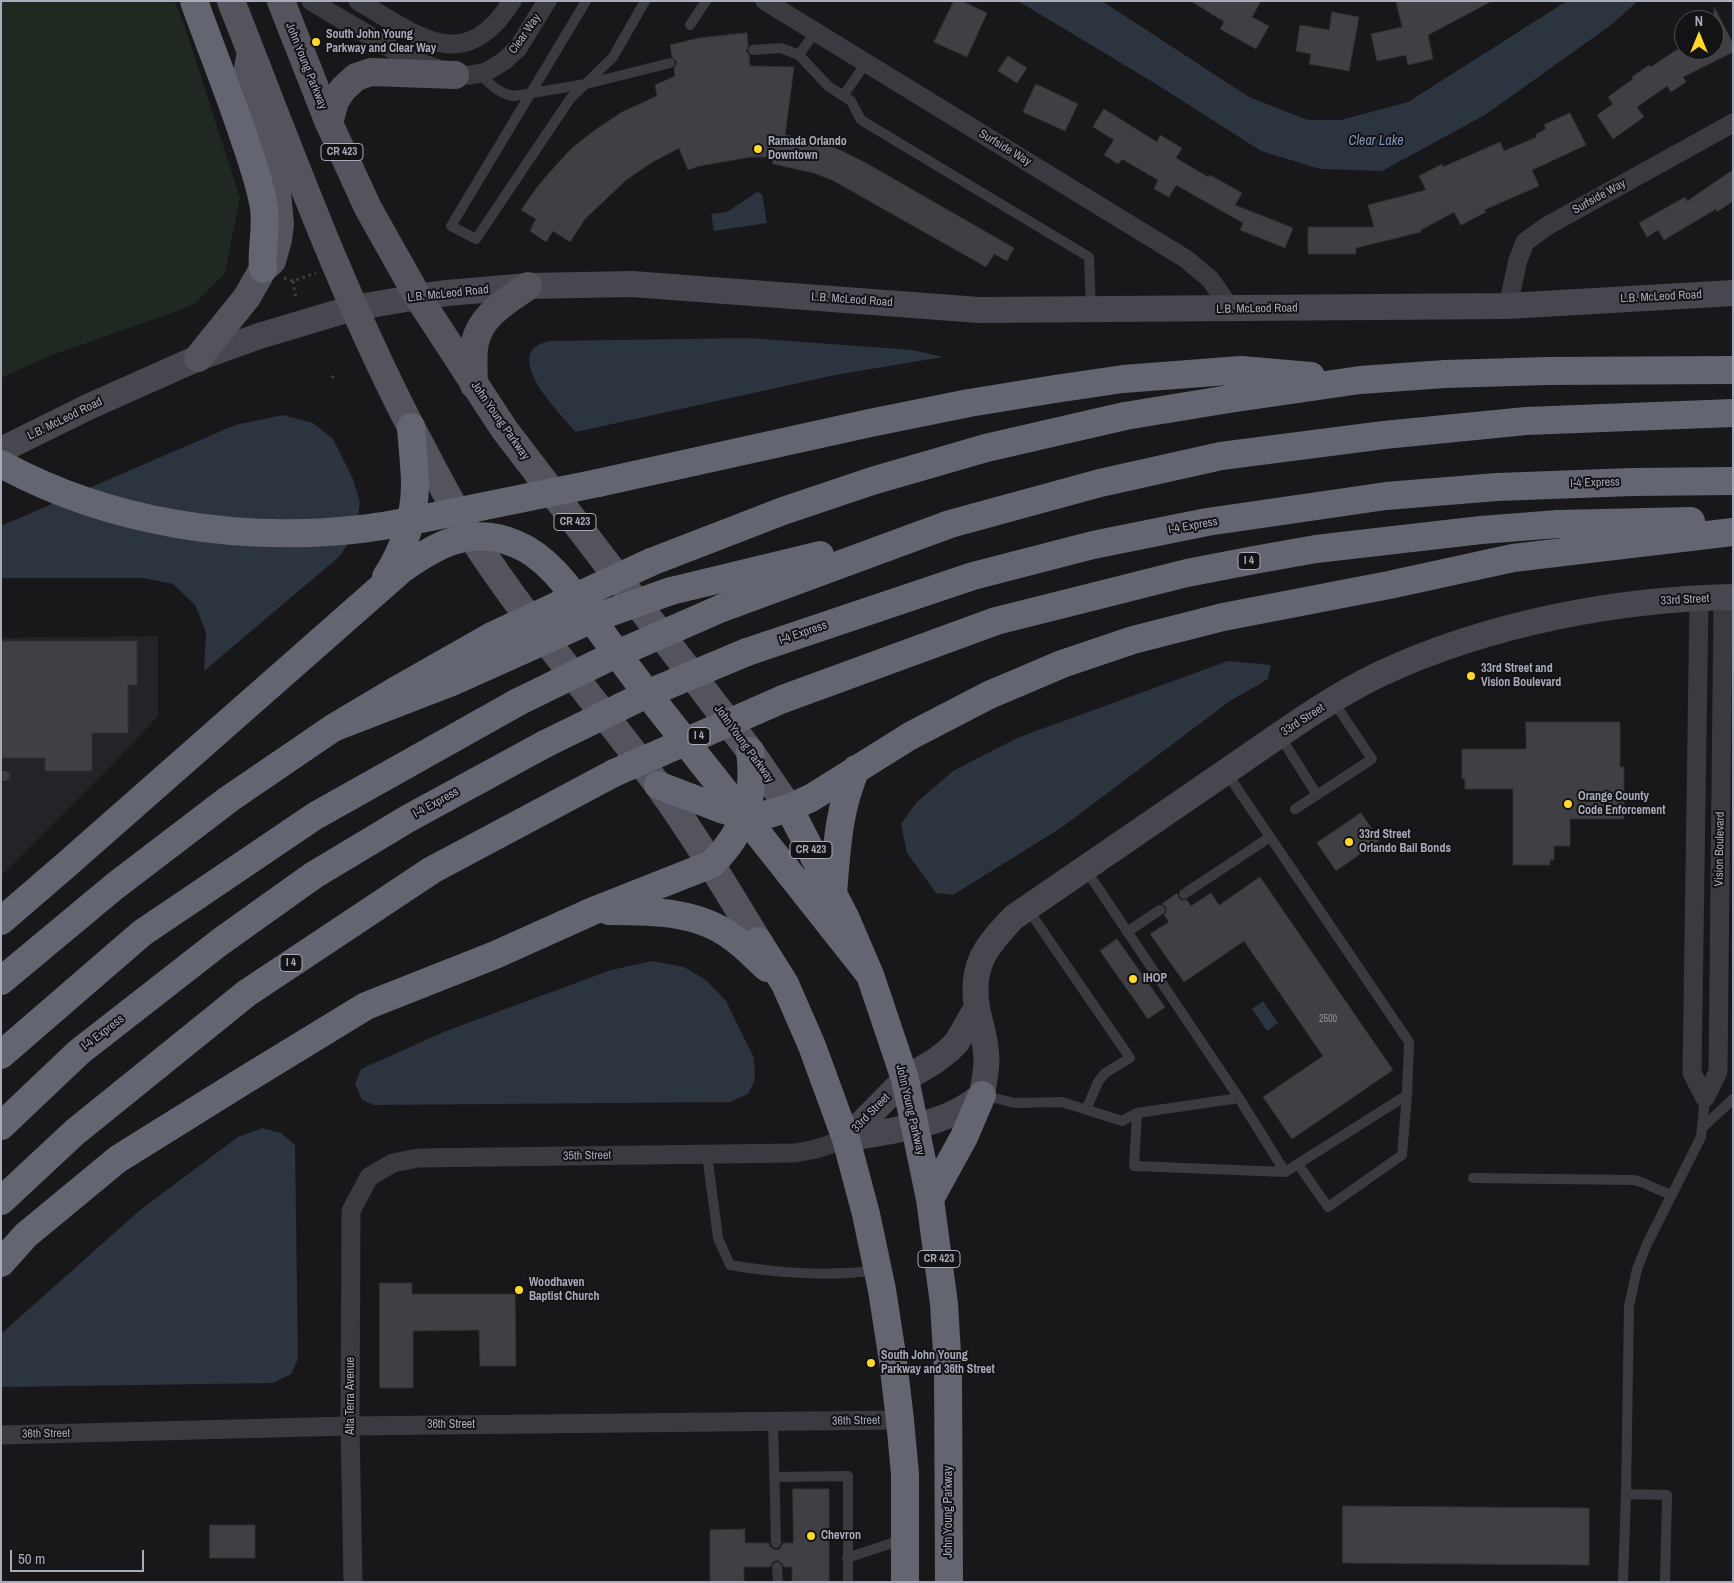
<!DOCTYPE html>
<html>
<head>
<meta charset="utf-8">
<style>
	body { margin:0 }
	#map { position:relative; width:1734px; height:1583px; overflow:hidden; background:#18171a; font-family:"Archivo Narrow",sans-serif }
	canvas { display:block }
	.frame { position:absolute; inset:0; border:2px solid #a8abba; pointer-events:none }
	.north { position:absolute; left:1674px; top:10px; width:50px; height:50px; box-sizing:border-box; background:#131215; border:1px solid #4f4f57; border-radius:50%; rotate:0deg; font-size:14px; font-weight:700; line-height:20px; text-align:center; color:#a8abba }
	.north::after { content:''; display:block; margin:auto; width:18px; height:22px; background:#ffd82a; clip-path:polygon(50% 0,100% 100%,50% 72%,0 100%) }
	.scale { position:absolute; left:10px; top:1550px; width:134px; height:22px; box-sizing:border-box; border:2px solid #a8abba; border-top:0; padding-left:6px; font-size:15px; line-height:18px; white-space:nowrap; color:#a8abba; -webkit-text-stroke:4px #131215; paint-order:stroke }
</style>
</head>
<body>
<div id="map">
<canvas width="1734" height="1583"></canvas>
<div class="frame"></div>
<div class="north">N</div>
<div class="scale">50 m</div>
</div>
<script>
const ctx = document.querySelector('canvas').getContext('2d');
ctx.lineJoin = 'round';
function fillPath(path, color) { ctx.fillStyle = color; ctx.fill(path, 'evenodd'); }
function strokePath(path, color, width, dash) { ctx.strokeStyle = color; ctx.lineWidth = width; ctx.lineCap = dash ? 'butt' : 'round'; ctx.setLineDash(dash || []); ctx.stroke(path); }
function drawText(font, color, halo, rows, align = 'center') {
  ctx.font = font + ' "Archivo Narrow",sans-serif'; ctx.lineWidth = 4; ctx.setLineDash([]); ctx.textBaseline = 'middle'; ctx.strokeStyle = halo; ctx.fillStyle = color; for (const [text, x, y, turn = 0] of rows) {
    ctx.save(); ctx.translate(x, y); ctx.rotate((+turn || 0) * Math.PI / 180); ctx.textAlign = isNaN(turn) ? turn : align; if (halo) ctx.strokeText(text, 0, 0); ctx.fillText(text, 0, 0); ctx.restore();
  }
}
fillPath(new Path2D(`
	M158 636V716L116 761 1 876V638Z`), '#242327');
fillPath(new Path2D(`
	M1 1H174L184 24 240 198 225 273 194 305 47 357 1 378Z`), '#1f2821');
fillPath(new Path2D(`
	M1018 1H1102L1249 97 1308 120H1341L1408 102 1567 1H1638L1611 25 1485 115 1382 171 1320 169 1261 151 1156 84Z
	M757 192 762 194 767 223 714 231 711 214 727 212Z
	M748 338 913 350 943 357 835 375 576 432C563 417 512 367 535 347 539 344 546 342 550 341Z
	M283 415 313 423 333 439 353 479 360 502 356 531 340 556 204 671 206 632 195 605 173 584 143 578H1V526L235 425Z
	M1228 661 1271 665 1268 679 1230 701 1061 828 953 895 936 893 907 853 901 824 916 803 953 771 1017 738Z
	M652 961 684 967 706 980 726 1001 754 1058 755 1080 748 1094 730 1102 374 1105 362 1100 355 1084 361 1069 446 1031 611 970Z
	M1263 1001 1278 1023 1267 1031 1252 1009Z
	M262 1128 281 1133 295 1145 298 1359 291 1374 273 1383 1 1387V1334L140 1210 238 1137Z`), '#2c343f');
const building = new Path2D(`
	M954 1H962L987 13 967 57 934 42Z
	M1191 1H1261L1252 17 1269 26 1256 49 1220 29 1224 22Z
	M1396 1H1492L1428 35 1433 59 1408 65 1406 55 1377 61 1371 34 1402 27Z
	M1714 7 1733 43V52L1683 77 1686 82 1671 92 1667 86 1637 107 1644 117 1613 139 1597 115 1613 104 1608 97 1633 79 1632 77 1649 65 1651 67 1676 50H1714Z
	M1332 12 1359 17 1349 71 1309 64 1311 54 1296 51 1300 25 1329 30Z
	M747 33 748 46 746 51 749 55 750 66 794 67 785 135 811 140 840 150 866 163 1014 248 1007 261 994 254 986 267 834 181 814 173 773 164 771 157H751L699 166 688 170 679 148 651 163 626 180 585 219 570 242 553 231 546 242 530 231 536 219 521 210 538 186 556 165 572 148 595 130 622 112 657 96 655 85 675 76 674 69 677 62 672 57 670 45 699 38Z
	M1008 56 1027 68 1017 83 998 71Z
	M1036 84 1078 104 1065 131 1023 112Z
	M1104 109 1157 142 1160 135 1182 148 1176 158 1208 177 1210 175 1242 193 1235 205 1293 228 1285 248 1240 230 1243 223 1176 185 1169 197 1154 189 1158 180 1122 159 1118 164 1104 155 1114 140 1093 127Z
	M1570 113 1586 145 1532 170 1539 186 1484 210 1486 212 1461 225 1454 212 1421 230V232L1356 248V254H1308V227H1374L1368 205 1426 190 1419 176 1442 164 1443 167 1500 142 1504 151 1537 137 1536 134 1546 129 1544 125Z
	M1733 170V201L1717 212 1716 209 1664 240 1658 230 1647 237 1639 223 1685 197 1687 201Z
	M1 641H137V685H128V733H92V771H45V758H1Z
	M1526 722H1620V767H1624V819H1570V846H1554V860H1550V865H1513V789H1465V779H1462V749H1526Z
	M1361 813 1380 840 1336 871 1317 843Z
	M1260 877 1393 1070 1292 1139 1263 1097 1323 1056 1244 941 1184 982 1150 934 1169 922 1164 915 1166 913V907L1162 904 1177 893 1179 898 1181 900H1187L1191 906 1211 893 1219 905Z
	M1117 939 1165 1007 1148 1019 1100 951Z
	M380 1283H412V1294H515L516 1366H480L479 1330 413 1331V1388H380Z
	M793 1489H829V1582H792V1567H784L782 1563 777 1560 773 1562 770 1567H744V1582H710V1530L745 1529V1543H769L770 1547 776 1550 780 1549 783 1543H793Z
	M1343 1506 1589 1508V1565L1343 1563Z
	M210 1525H255V1558H210Z`);
fillPath(building, '#3f3f44');
strokePath(building, '#323136', 1);
strokePath(new Path2D(`
	M284 278 293 281 316 273
	M293 281 296 299
	M332 378 334 374`), '#3e3f46', 3, [2.5, 4]);
strokePath(new Path2D(`
	M586 1 451 226 476 239 570 99 613 57 645 1
	M690 25 706 1
	M753 50 781 48 799 55 828 86 851 101 861 120 1089 257 1091 309
	M799 55 815 32
	M479 73C490 84 499 94 514 96L586 84 670 63
	M843 96 866 63
	M1280 736 1317 795 1372 759 1333 701
	M1226 772 1409 1042 1407 1095 1285 1172 1239 1098
	M1 776H5
	M1295 809 1317 795
	M1184 894 1270 837
	M1027 908 1130 1058 1105 1073 1098 1082 1086 1110
	M1127 932 1160 910
	M983 1095 1014 1103 1062 1102 1122 1121 1137 1113 1239 1098 1086 870
	M1137 1113 1134 1166 1285 1172
	M1702 1128 1733 1099
	M707 1154 718 1238 730 1265C775 1273 832 1277 877 1270
	M1298 1164 1328 1207 1402 1155 1407 1095
	M1473 1178 1634 1180 1641 1182 1671 1195
	M773 1422 776 1543
	M775 1477 848 1476V1582
	M1626 1494 1667 1495 1665 1582
	M847 1558 904 1539
	M777 1567 778 1582
	M1623 1582 1626 1494 1629 1306 1637 1269 1647 1244 1701 1137 1705 1098`), '#3a3a41', 10);
strokePath(new Path2D(`
	M311 1 407 58 455 75H471L486 72 504 61 518 48 547 1
	M358 1C417 35 464 78 512 1
	M765 1 1186 259 1210 279 1231 309
	M1508 306 1518 260 1525 242 1547 226 1733 123
	M1699 599 1692 1073 1705 1098
	M1705 1098 1718 1072 1723 598
	M1 1435 350 1426 900 1420
	M353 1582 350 1426 351 1211 369 1177 393 1163 418 1158 795 1153 816 1149 846 1139`), '#3a3a41', 19);
strokePath(new Path2D(`
	M1 450 88 407 198 358 259 336 353 308 418 297 447 293 528 286 632 284 979 310 1508 306 1733 293
	M846 1139C892 1130 945 1127 982 1095 984 1081 988 1066 986 1053 985 1037 980 1023 977 1008 970 965 986 946 1014 917 1085 868 1156 820 1227 771 1277 737 1326 700 1380 674 1487 624 1616 599 1733 597
	M846 1139 905 1079 935 1061 948 1051 957 1042 977 1007`), '#46474f', 26);
strokePath(new Path2D(`
	M231 1C288 145 340 290 411 427 431 464 449 502 472 537 528 624 597 702 658 785 694 835 726 888 758 941
	M281 1 329 123 368 208 418 297 504 429 750 751 789 808
	M329 123 335 101 343 89 356 77 371 72 455 75
	M198 358 247 297 263 269 272 261 278 240 280 224 277 193 244 91 251 52
	M474 385C474 371 472 355 475 342 481 315 507 301 528 286`), '#54545e', 28);
strokePath(new Path2D(`
	M194 1C210 46 228 90 243 135 251 159 260 183 264 208 267 229 261 249 263 269
	M598 483 870 423 969 403 1055 389 1123 379 1241 370 1311 376
	M651 562 783 511 872 481 986 448 1125 416 1229 399 1360 380 1445 374 1547 371 1733 370
	M386 577C403 551 415 517 415 485 415 466 412 446 411 427
	M671 591 820 555
	M722 608 950 524 1100 483 1221 456 1384 435 1526 421 1733 413
	M747 652 973 576 1093 545 1207 522 1386 496 1497 487 1633 482 1733 481
	M783 699 996 621 1187 573 1254 560 1316 549 1481 530 1558 524 1691 521
	M658 785 721 809 745 816 769 814 789 808 811 798 910 736 989 695 1062 664 1133 640 1223 617 1389 585 1513 558 1733 532
	M789 808 846 919 870 975 905 1079 930 1199 944 1304 948 1369 949 1582
	M833 893C837 847 838 811 856 769
	M609 911C652 911 697 911 732 937 745 946 756 958 767 968
	M1 921 66 865 401 570C437 544 472 525 516 544 550 558 572 593 593 621 613 648 633 676 654 702 726 793 798 884 870 975
	M758 941 785 984 812 1046 846 1139 866 1214 882 1290 893 1361 900 1420 905 1474V1582
	M1 981 115 886 229 799 333 728 395 691 492 636
	M1 1055 142 933 315 816 518 702
	M1 1126 79 1052 220 942 314 875 409 818 545 744
	M930 1199 964 1137 982 1095
	M1 1201 75 1132 247 993 432 870 614 773
	M1 1263 26 1235 118 1159 240 1083 366 1006 495 955 593 911 712 864C745 831 756 797 750 751`), '#636570', 28);
strokePath(new Path2D(`
	M1 464C109 523 240 543 361 529 396 525 430 517 465 510 509 501 554 492 598 483
	M492 636 651 562
	M518 702 610 657 722 608
	M333 728 452 682 597 617 671 591
	M545 744 649 693 747 652
	M614 773 783 699`), '#636570', 28);
for (const [x, y, r, color] of [
	[316,42,5,"#ffd82a"],
	[758,149,5,"#ffd82a"],
	[1471,676,5,"#ffd82a"],
	[1568,804,5,"#ffd82a"],
	[1349,842,5,"#ffd82a"],
	[1133,979,5,"#ffd82a"],
	[519,1290,5,"#ffd82a"],
	[871,1363,5,"#ffd82a"],
	[811,1536,5,"#ffd82a"]
]) { const dot = new Path2D(); dot.arc(x, y, r, 0, 2 * Math.PI); ctx.fillStyle = color; ctx.fill(dot); strokePath(dot, '#131215', 2); }
drawText('10px', '#8e909c', null, [
	["2500",1328,1019]
]);
for (const [x, y, w] of [
	[342,152,42],
	[575,522,42],
	[1249,561,22],
	[699,736,22],
	[811,850,42],
	[291,963,22],
	[939,1259,42]
]) { const box = new Path2D(); box.roundRect(x - w / 2, y - 8.5, w, 17, 4); ctx.fillStyle = '#131215'; ctx.fill(box); strokePath(box, '#a8abba', 1); }
drawText('bold 11px', '#a8abba', null, [
	["CR 423",342,152],
	["CR 423",575,522],
	["I 4",1249,561],
	["I 4",699,736],
	["CR 423",811,850],
	["I 4",291,963],
	["CR 423",939,1259]
]);
drawText('12px', '#a8abba', '#131215', [
	["Clear Way",525,34,-55],
	["John Young Parkway",306,66,68],
	["Surfside Way",1005,148,31],
	["Surfside Way",1599,197,-29],
	["L.B. McLeod Road",448,294,-6],
	["L.B. McLeod Road",1661,297,-3],
	["L.B. McLeod Road",852,300,4],
	["L.B. McLeod Road",1257,309,-1],
	["L.B. McLeod Road",65,419,-26],
	["John Young Parkway",500,421,55],
	["I-4 Express",1595,483,-2],
	["I-4 Express",1193,526,-10],
	["33rd Street",1685,600,-3],
	["I-4 Express",803,633,-19],
	["33rd Street",1303,720,-33],
	["John Young Parkway",744,744,54],
	["I-4 Express",436,803,-29],
	["Vision Boulevard",1720,849,-89],
	["I-4 Express",103,1033,-38],
	["John Young Parkway",910,1110,77],
	["33rd Street",871,1113,-46],
	["35th Street",587,1156,-1],
	["Alta Terra Avenue",351,1396,-90],
	["36th Street",856,1421,-1],
	["36th Street",451,1425],
	["36th Street",46,1434,-1],
	["John Young Parkway",949,1512,-90]
]);
drawText('bold 12px', '#a8abba', '#131215', [
	["South John Young",326,35],
	["Parkway and Clear Way",326,49],
	["Ramada Orlando",768,142],
	["Downtown",768,156],
	["33rd Street and",1481,669],
	["Vision Boulevard",1481,683],
	["Orange County",1578,797],
	["Code Enforcement",1578,811],
	["33rd Street",1359,835],
	["Orlando Bail Bonds",1359,849],
	["IHOP",1143,979],
	["Woodhaven",529,1283],
	["Baptist Church",529,1297],
	["South John Young",881,1356],
	["Parkway and 36th Street",881,1370],
	["Chevron",821,1536]
], 'left');
drawText('italic 14px', '#7d93b8', '#131215', [
	["Clear Lake",1376,141]
]);
</script>
</body>
</html>
